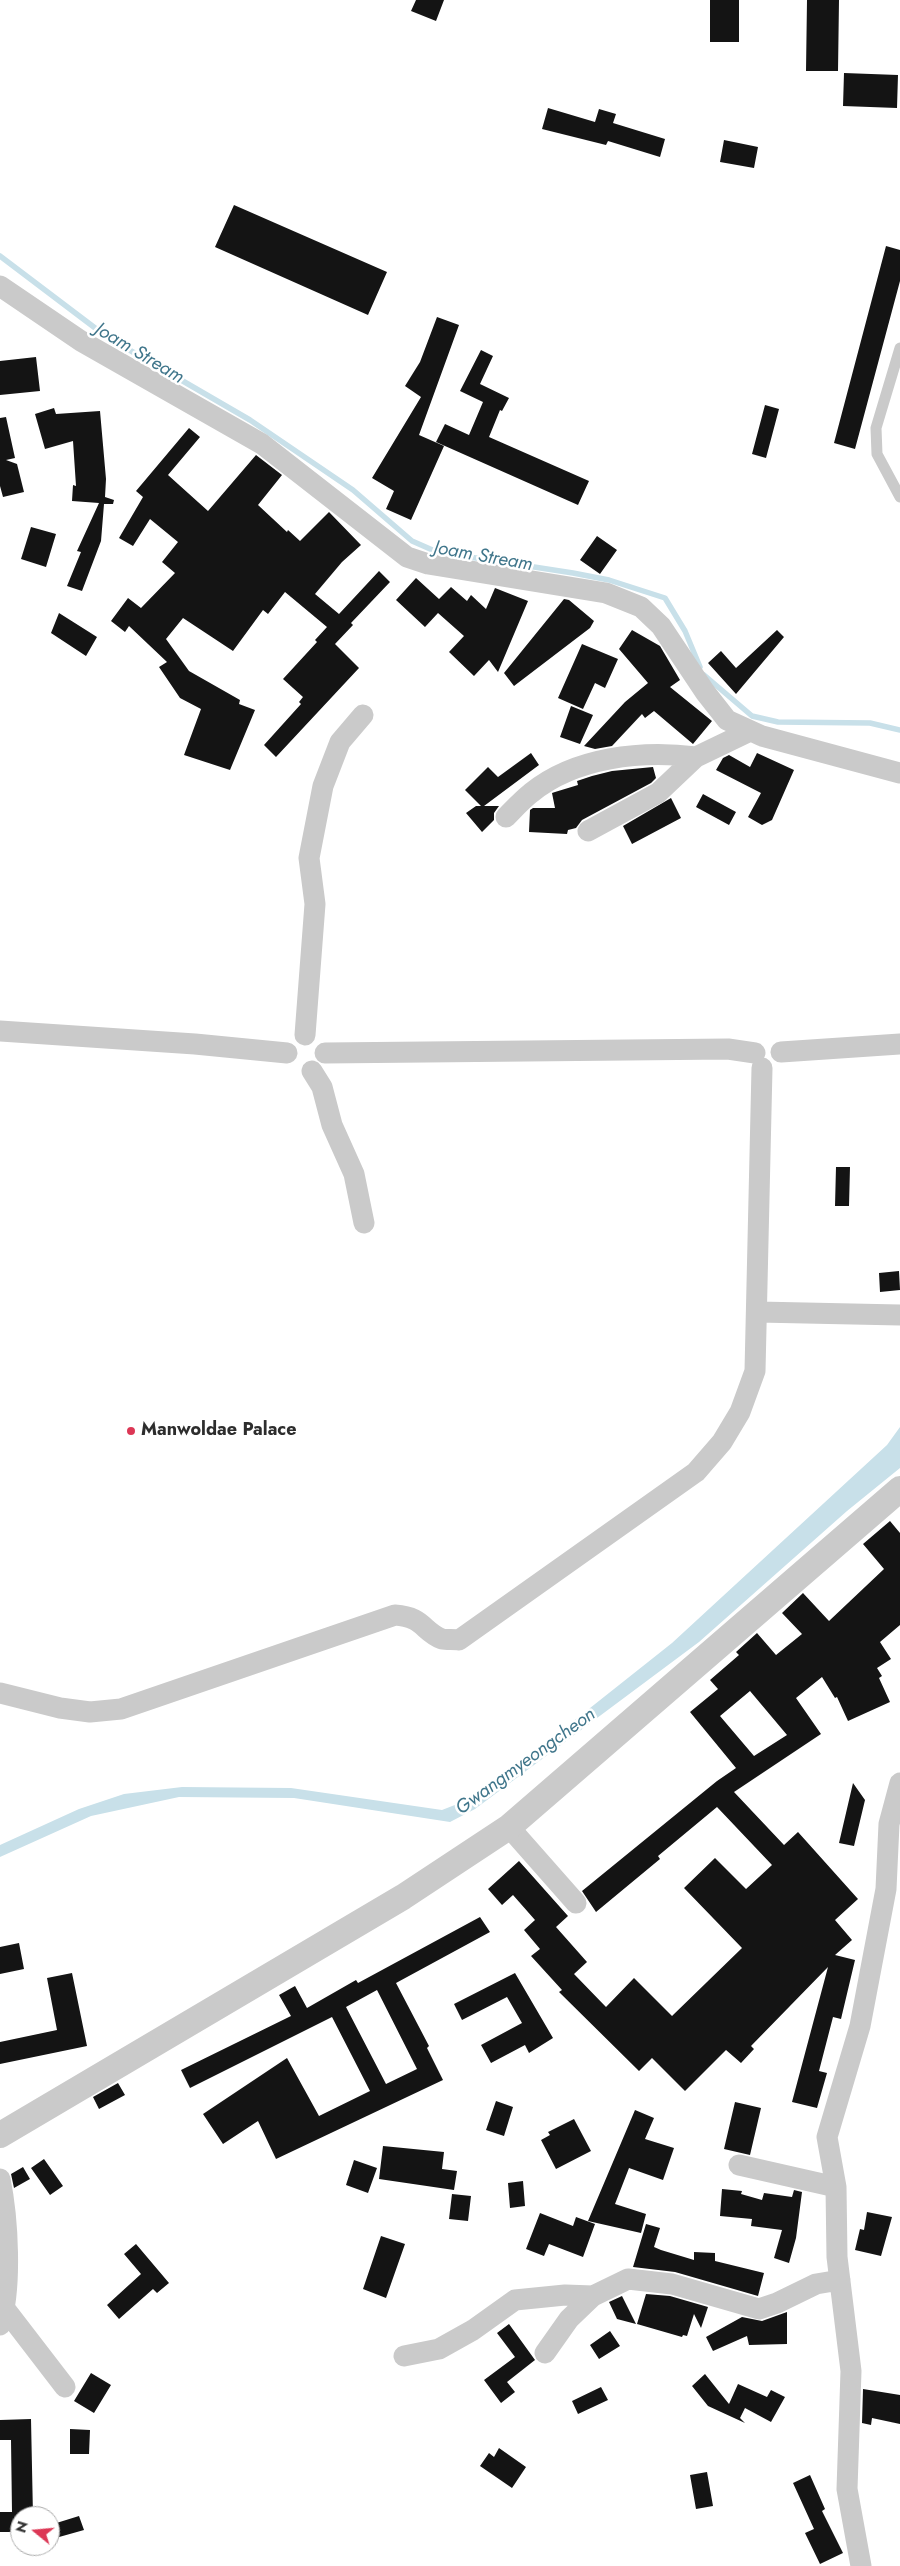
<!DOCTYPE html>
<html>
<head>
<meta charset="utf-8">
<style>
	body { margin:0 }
	#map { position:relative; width:900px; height:2566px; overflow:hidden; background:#fff; font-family:Jost,sans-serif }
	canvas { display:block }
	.north { position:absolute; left:10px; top:2506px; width:50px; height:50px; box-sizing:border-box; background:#fff; border:1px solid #ababab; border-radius:50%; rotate:287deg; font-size:14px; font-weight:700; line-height:20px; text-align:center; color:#2d2d2d }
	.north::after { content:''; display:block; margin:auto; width:18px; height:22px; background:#dc3755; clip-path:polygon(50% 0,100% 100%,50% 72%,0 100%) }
</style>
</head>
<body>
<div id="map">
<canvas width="900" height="2566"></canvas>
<div class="north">N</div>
</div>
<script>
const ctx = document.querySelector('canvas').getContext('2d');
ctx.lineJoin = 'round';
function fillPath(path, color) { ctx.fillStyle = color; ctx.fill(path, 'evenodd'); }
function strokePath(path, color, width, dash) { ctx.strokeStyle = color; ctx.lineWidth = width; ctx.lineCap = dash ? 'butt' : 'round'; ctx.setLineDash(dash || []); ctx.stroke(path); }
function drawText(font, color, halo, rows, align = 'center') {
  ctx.font = font + ' Jost,sans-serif'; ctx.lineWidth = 5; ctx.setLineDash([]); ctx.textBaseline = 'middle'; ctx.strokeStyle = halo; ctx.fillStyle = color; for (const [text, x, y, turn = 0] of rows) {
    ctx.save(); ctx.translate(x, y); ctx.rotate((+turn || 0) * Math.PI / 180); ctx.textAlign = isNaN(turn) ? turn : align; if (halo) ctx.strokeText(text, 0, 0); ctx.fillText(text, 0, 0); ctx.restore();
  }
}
fillPath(new Path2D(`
	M900 1427V1468L847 1511 699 1642 475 1809 450 1822 294 1798 179 1797 91 1816 0 1857V1845L79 1809 124 1794 182 1787 291 1788 442 1810 465 1801 527 1758 672 1643 887 1445Z`), '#c8e0e9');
strokePath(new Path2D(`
	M0 256 107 337 250 420 353 490 412 541 437 552 573 573 609 580 665 598 685 631 700 667
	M704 675 752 716 778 722 870 723 900 730`), '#c8e0e9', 5.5);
fillPath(new Path2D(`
	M416 0H444L436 21 411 11Z
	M710 0H739V42H710Z
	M807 0H839L838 71H806Z
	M844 73 898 75 897 108 843 106Z
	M548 108 595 122 599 109 616 114 613 123 665 139 660 157 608 141 606 145 542 129Z
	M724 140 758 147 754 168 720 162Z
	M234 205 387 272 368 315 215 247Z
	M886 246 900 250V281L855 449 834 443Z
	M437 317 459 325 419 435 444 446 411 520 386 509 394 491 372 478 421 397 405 386 420 362Z
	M481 350 493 356 480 384 509 398 502 411 500 410 489 437 589 481 578 505 436 442 445 424 469 435 483 402 460 391Z
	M36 357 40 391 0 395V361Z
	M765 405 779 409 766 458 752 454Z
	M54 408 56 414 100 411 106 479 105 497 114 500 113 504H104L101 541 82 591 67 586 81 552 77 551 99 503 72 501 73 485 76 486 73 441 45 449 35 414Z
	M6 417 15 458 6 460 17 464 24 492 3 497 0 486V418Z
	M189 428 200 437 168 475 208 511 256 455 282 475 258 505 287 532 288 530 300 541 329 512 361 545 342 562 315 594 339 614 379 571 390 582 351 623 353 625 335 644 359 668 276 757 264 745 301 704 299 702 303 697 283 679 317 642 315 640 327 627 285 592 268 614 263 610 233 651 183 618 166 639 189 671 240 700 239 704 255 710 230 770 184 755 201 709 180 698 159 667 167 662 129 626 125 632 111 621 128 598 141 608 175 573 162 562 178 542 150 519 133 546 119 538 143 497 136 491Z
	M31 527 56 534 46 567 21 559Z
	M597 536 617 550 600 574 580 560Z
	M416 578 439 599 451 587 467 601 471 595 486 609 495 588 528 601 498 672 489 660 474 676 449 652 464 636 438 613 425 627 396 600Z
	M564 599 569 600 594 621 590 628 514 686 504 673Z
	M59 613 97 637 86 656 51 633Z
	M632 630 660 646 680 680 670 687 712 721 693 744 654 711 645 718 642 714 612 746 595 749 584 746 625 702 648 683 619 649Z
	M777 630 784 637 736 694 708 663 721 651 736 668Z
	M582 644 618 659 605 688 595 683 583 709 558 698Z
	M571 706 593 715 580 744 560 737Z
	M531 753 539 765 484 806H499L494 813V820L482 832 466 813 476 806H481L465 790 488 767 498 777Z
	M757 753 794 770 772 820 762 825 748 817 761 793 716 770 723 758 729 755 750 767Z
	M653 767 656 778 651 783 582 820 576 828 568 830 567 834 529 832 530 810 533 808H555L552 793 555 792 578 785 577 781 592 776 612 771Z
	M703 794 736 812 729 825 696 807Z
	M671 798 681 818 632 844 623 826Z
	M836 1167H850L849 1206H835Z
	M899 1271 900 1290 880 1292 879 1273Z
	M890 1521 900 1533V1625L880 1642 891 1659 877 1668 882 1676 879 1678 890 1702 848 1721 837 1697 835 1698 822 1677 796 1698 821 1734 734 1792 784 1845 798 1832 858 1899 835 1920 852 1940 835 1955 855 1960 841 2019 833 2017 819 2071 827 2073 817 2108 792 2102 828 1967 751 2046 754 2049 741 2063 726 2050 685 2091 652 2058 639 2071 559 1992 562 1990 531 1956 540 1949 524 1930 535 1920 513 1895 502 1905 488 1889 519 1861 568 1916 556 1927 587 1962 574 1974 606 2007 634 1978 672 2016 742 1948 684 1888 715 1858 746 1889 772 1865 717 1807 658 1856 660 1859 596 1912 582 1891 717 1781 736 1768 690 1712 718 1689 710 1680 739 1655 736 1652 757 1633 776 1655 802 1634 782 1613 803 1593 829 1621 884 1569 863 1544ZM750 1691 787 1735 754 1756 720 1716Z
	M853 1783 865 1800 854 1846 839 1843Z
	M480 1917 490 1932 396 1983 429 2046 427 2048 443 2080 276 2159 258 2121 223 2144 203 2114 287 2058 319 2116 370 2091 332 2017 190 2088 181 2070 291 2016 279 1995 295 1986 307 2008 356 1980 358 1983ZM377 1990 417 2069 386 2084 346 2007Z
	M19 1943 24 1969 0 1974V1947Z
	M72 1973 87 2046 0 2064V2042L57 2030 47 1978Z
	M515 1973 553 2038 529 2053 525 2045 491 2063 481 2045 522 2023 507 1997 462 2020 454 2004Z
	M118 2083 125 2095 99 2109 93 2097Z
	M496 2101 513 2107 504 2136 486 2130Z
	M735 2102 761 2108 750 2155 724 2149Z
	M635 2110 654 2118 645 2139 674 2148 663 2180 629 2168 615 2204 646 2214 641 2233 588 2221Z
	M574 2119 591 2151 556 2169 541 2140 550 2135 548 2132Z
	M383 2146 444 2152 442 2169 457 2171 454 2190 379 2179Z
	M44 2159 63 2186 50 2195 31 2168Z
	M354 2160 377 2168 368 2193 346 2185Z
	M23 2167 30 2179 14 2188 11 2174Z
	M523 2181 525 2206 510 2208 508 2183Z
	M722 2189 742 2191 741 2194 762 2200 764 2193 792 2197 794 2190 802 2192 796 2238 789 2263 774 2258 782 2230 751 2226 752 2219 720 2216Z
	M452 2194 471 2196 468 2221 449 2219Z
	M867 2212 892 2217 881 2256 855 2250 860 2229 864 2230Z
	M540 2213 573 2226 576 2217 595 2224 583 2257 549 2244 544 2256 526 2249Z
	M646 2224 660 2228 654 2247 661 2250 694 2260V2252L715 2253V2261L764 2273 758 2296 675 2272 633 2267Z
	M381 2236 405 2244 386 2298 363 2289Z
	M136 2244 169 2283 157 2293 153 2289 119 2319 107 2305 141 2274 124 2254Z
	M646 2294 670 2296 708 2307 701 2328 694 2314 687 2336 683 2335 682 2337 637 2324Z
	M622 2296 636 2324 617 2319 609 2302Z
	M787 2312V2344L749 2345 747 2336 713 2351 706 2337 742 2317 762 2321Z
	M509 2324 535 2360 507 2382 515 2392 501 2403 484 2380 515 2357 497 2333Z
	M610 2331 620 2346 599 2359 590 2345Z
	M91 2373 111 2385 94 2413 74 2401Z
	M705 2374 729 2404 738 2384 767 2397 771 2390 785 2397 771 2422 745 2408 740 2418 745 2423 708 2406 692 2386Z
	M601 2387 608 2400 578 2414 572 2401Z
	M863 2389 900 2395V2424L872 2418 871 2425 862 2423Z
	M31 2419 33 2516H20V2532H0V2512H12L11 2440H0V2420Z
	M70 2429 90 2430 89 2454H70Z
	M499 2448 526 2467 512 2488 480 2466 489 2453 494 2457Z
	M707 2472 713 2506 696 2509 690 2475Z
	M810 2475 825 2509 822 2511 843 2553 820 2564 805 2533 814 2529 793 2483Z
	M79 2516 84 2530 52 2539 50 2525Z`), '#141414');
strokePath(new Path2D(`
	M900 348 876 428 877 454 900 497`), '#cacaca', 11);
strokePath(new Path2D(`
	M0 286 81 341 262 444 407 557 428 564 606 593 641 607 661 626 705 692 727 720 762 736 900 773
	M506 817C514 809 522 800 531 793 575 757 642 750 696 757
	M588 831 658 793 696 757 750 731
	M0 1031 195 1044 287 1053
	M305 1035 315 904 309 858 323 786 340 742 363 715
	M781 1052 900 1044
	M325 1053 728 1049 755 1053
	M312 1071 322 1087 332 1125 354 1174 364 1223
	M758 1312 900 1315
	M0 1693 60 1708 90 1712 121 1709 395 1615C424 1617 422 1631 442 1639 447 1640 454 1639 459 1640L696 1472 722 1442 740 1412 755 1371 762 1068
	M509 1827 576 1903
	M739 2165 836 2187
	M0 2179C8 2218 12 2288 0 2325
	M5 2309 65 2387
	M545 2353 569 2319 593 2296
	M404 2356 439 2349 473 2330 515 2300 565 2295 593 2296 628 2279 672 2284 759 2309 777 2303 816 2284 840 2280
	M861 2566 847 2489 851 2371 837 2257 836 2187 827 2137 860 2026 886 1889 889 1824 900 1783`), '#cacaca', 21);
strokePath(new Path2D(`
	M0 2135 403 1897 509 1827 900 1489`), '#cacaca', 26);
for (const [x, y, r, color] of [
	[131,1431,5,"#dc3755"]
]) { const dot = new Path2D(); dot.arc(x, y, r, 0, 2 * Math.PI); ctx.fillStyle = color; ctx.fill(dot); strokePath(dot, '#fff', 2); }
drawText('bold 18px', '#2d2d2d', '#fff', [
	["Manwoldae Palace",141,1431]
], 'left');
drawText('italic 19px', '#40768b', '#fff', [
	["Joam Stream",139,354,31],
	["Joam Stream",483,557,10],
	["Gwangmyeongcheon",526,1762,-36]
]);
</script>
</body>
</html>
